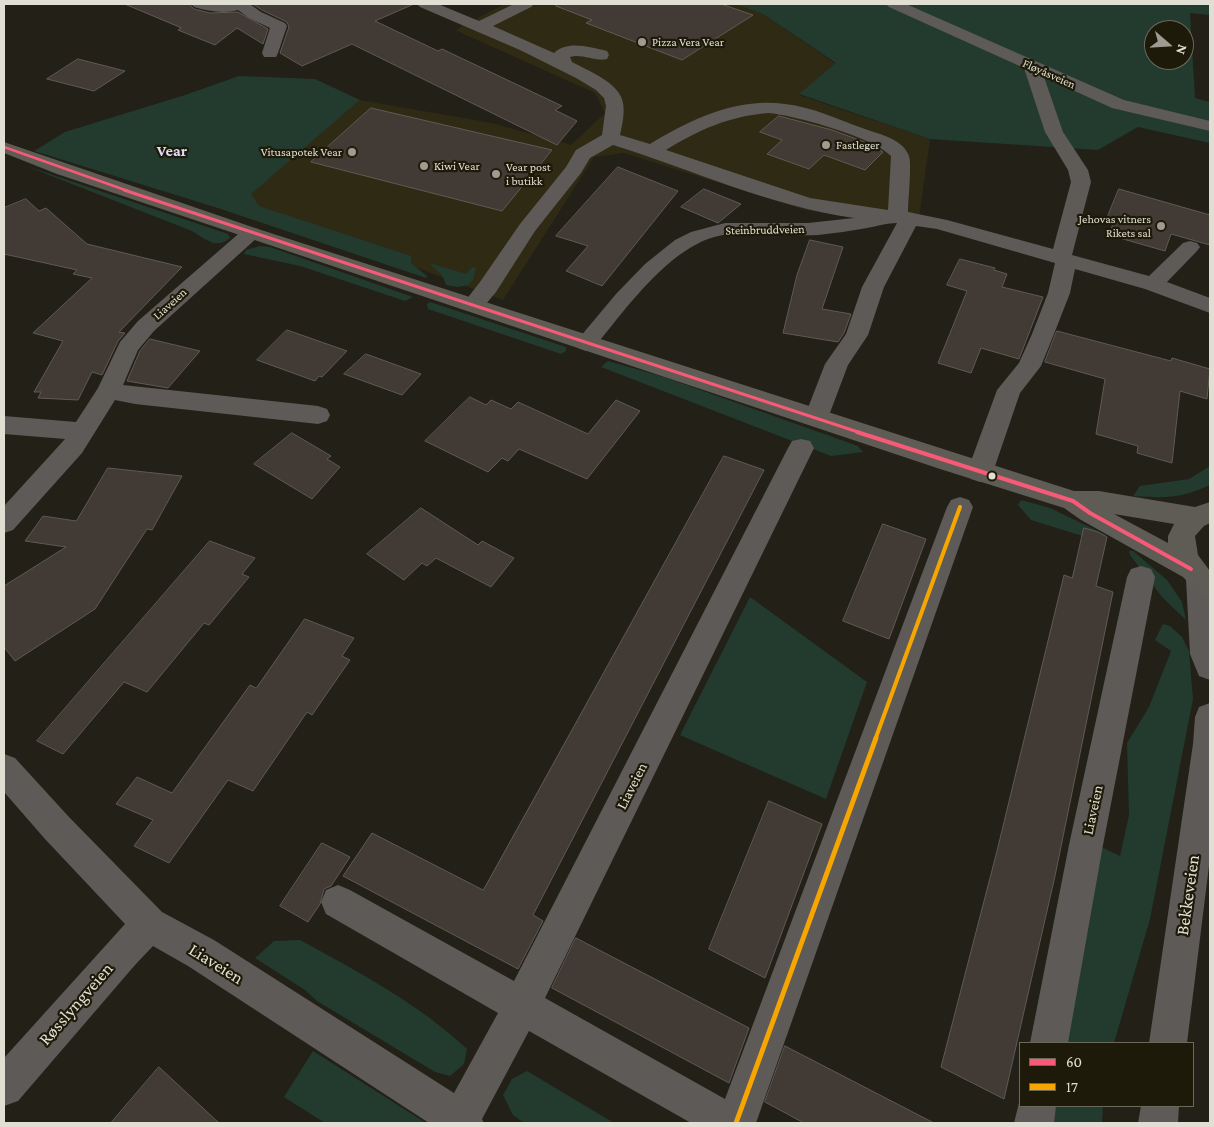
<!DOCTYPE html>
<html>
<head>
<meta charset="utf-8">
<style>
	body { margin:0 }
	#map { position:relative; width:1214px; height:1127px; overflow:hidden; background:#222017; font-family:"Crimson Pro",serif }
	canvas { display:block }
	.frame { position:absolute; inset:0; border:5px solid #e1dfd3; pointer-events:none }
	.legend { position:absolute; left:1019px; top:1042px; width:175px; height:65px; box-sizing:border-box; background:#1d1a09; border:1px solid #6b695a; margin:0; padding:6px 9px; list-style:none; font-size:15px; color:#e1dfd3 }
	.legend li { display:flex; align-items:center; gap:10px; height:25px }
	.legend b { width:25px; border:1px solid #6b695a }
	.north { position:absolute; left:1144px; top:20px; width:50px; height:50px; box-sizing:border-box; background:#1d1a09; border:1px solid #6b695a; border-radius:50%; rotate:109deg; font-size:14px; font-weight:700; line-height:20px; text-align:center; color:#e1dfd3 }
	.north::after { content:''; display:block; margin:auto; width:18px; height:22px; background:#9e9c91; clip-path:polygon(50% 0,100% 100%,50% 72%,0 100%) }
</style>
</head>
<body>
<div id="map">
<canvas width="1214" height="1127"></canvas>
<div class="frame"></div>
<ul class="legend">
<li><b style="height:6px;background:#f75a77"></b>60</li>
<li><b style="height:6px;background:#f7a600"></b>17</li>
</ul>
<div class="north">N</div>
</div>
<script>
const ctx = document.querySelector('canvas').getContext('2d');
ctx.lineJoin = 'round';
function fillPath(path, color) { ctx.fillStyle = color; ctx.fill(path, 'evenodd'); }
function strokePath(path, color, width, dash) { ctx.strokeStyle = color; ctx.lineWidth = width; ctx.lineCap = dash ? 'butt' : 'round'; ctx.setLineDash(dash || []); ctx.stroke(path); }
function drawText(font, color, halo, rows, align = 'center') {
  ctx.font = font + ' "Crimson Pro",serif'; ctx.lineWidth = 4.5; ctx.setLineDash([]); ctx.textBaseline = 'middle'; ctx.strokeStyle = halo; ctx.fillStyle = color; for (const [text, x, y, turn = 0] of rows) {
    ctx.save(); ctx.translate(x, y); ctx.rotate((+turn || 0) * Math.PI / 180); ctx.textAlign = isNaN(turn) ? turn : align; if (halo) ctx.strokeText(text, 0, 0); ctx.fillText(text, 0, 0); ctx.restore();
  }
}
fillPath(new Path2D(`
	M504 4H735L763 14 836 64 799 95 930 139 918 226 805 210 624 153 594 157 503 300 241 202 360 100 492 123 571 145 605 113 595 93 455 30Z`), '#2f2a14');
fillPath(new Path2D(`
	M735 4H1210V15L1190 13 1195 98 1210 102V143L1138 127 1098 150 930 139 799 94 836 63 763 14ZM1154 30H1184V60H1154Z
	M239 76 315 79 360 100 251 194 259 206 411 256V263L427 276 426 278 221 209 34 151 65 132 185 95Z
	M26 166 228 234 230 238C217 250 205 239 192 231Z
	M260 246 270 247 413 297 405 301 300 266 244 254 246 250Z
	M429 263 466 274 472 267 476 268 473 280 468 285 458 287 446 285 442 275Z
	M430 302 566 347V351L561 354 428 309 427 304Z
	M608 361 664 377 858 446 863 452 831 456 601 367Z
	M1210 466V485C1179 499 1166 498 1133 496L1140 486 1189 479Z
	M1021 500 1050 508 1106 535 1104 539 1089 538 1031 520 1018 505Z
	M1129 551H1133L1167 580 1182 602 1186 620 1162 597 1130 555Z
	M750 597 867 682 826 799 680 735Z
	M1163 624 1170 626 1182 637 1189 651 1193 699 1150 919 1114 1043H1062L1099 846 1120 856 1129 815 1127 743 1149 707 1171 651 1155 640Z
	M300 940C357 971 419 1004 467 1049L464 1064 450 1076 435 1072 317 1001 305 990 255 958 274 941Z
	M313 1051 426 1123H325L284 1097Z
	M527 1071 614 1123H524L513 1115 503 1095 512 1079Z
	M1050 1106H1103L1102 1123H1046Z`), '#223b2e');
const building = new Path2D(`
	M125 4H189L194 9 210 13 238 12 268 29 263 44 237 28 215 45 178 30 181 28Z
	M253 4H414L375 21 438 51 442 49 562 106 555 110 577 121 557 145 352 44 302 66 280 53 289 27 287 22 262 10Z
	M557 4H721L753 15 682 60 586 23 592 20 556 6Z
	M78 59 125 71 94 91 47 79Z
	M371 108 552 150 502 211 311 162Z
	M779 116 832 130 867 143 883 152 865 170 824 155 809 169 767 154 782 140 760 132Z
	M618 167 678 191 602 286 566 271 588 246 556 236Z
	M704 189 741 204 718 223 681 207Z
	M1119 189 1210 215V245L1171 234 1165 251 1109 235 1115 218 1108 216Z
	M26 199 39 211 46 208 87 244 182 267 119 332 125 333 118 341 102 375 92 372 78 400 38 398 41 392H34L63 341 33 333 92 278 73 274 77 270 4 254V208Z
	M810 240 843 247 822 309 851 314 844 333 838 342 783 333 797 275Z
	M960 259 995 268 994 270 1007 274 1002 287 1043 297 1019 359 981 348 971 373 938 363 967 291 947 285Z
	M287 330 347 351 322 377 319 376 315 381 257 360Z
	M1057 331 1171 361 1172 358 1210 369 1207 399 1180 391 1172 463 1137 453 1138 446 1096 434 1105 379 1045 362Z
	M150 339 200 351 168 388 127 381 140 351Z
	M366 354 421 374 402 395 344 374Z
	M470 397 486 405 491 400 511 409 518 402 588 434 616 400 640 411 587 479 519 449 508 461 502 458 488 472 425 441Z
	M292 433 331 456 327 459 340 467 312 499 254 464Z
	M724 456 764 470 533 915 543 921 518 969 343 876 372 833 483 890Z
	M108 468 182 476 152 530 147 529 95 609 15 661 4 647V586L66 547 25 541 43 516 76 521Z
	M421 508 478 545 482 541 514 558 491 587 436 558 427 566 422 563 404 580 367 554Z
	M883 524 926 539 889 639 843 621Z
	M1084 528 1098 532 1107 537 1096 586 1113 592 1055 876 1004 1099 941 1067 997 851 1064 575 1072 578Z
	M210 541 255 558 242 574 249 577 209 625 204 623 147 692 124 682 63 754 37 741Z
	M305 619 354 638 342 656 350 660 312 715 307 712 253 791 228 780 169 863 134 846 153 820 116 804 137 777 172 793 250 685 256 688Z
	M769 801 822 824 765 978 709 949Z
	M322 843 350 857 331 886 324 889 320 904 308 922 280 906Z
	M576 938 749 1028 729 1083 552 988Z
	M785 1046 934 1123H804L765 1102Z
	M159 1067 219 1123H111Z`);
fillPath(building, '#423a34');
strokePath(building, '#5f5a54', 1);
fillPath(new Path2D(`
	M191 4H250L261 12 285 23 287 26 278 53 276 57H264L262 53 270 28 249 18 238 10C224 14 208 11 194 7Z
	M417 4H438L479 21 514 4H534L531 7 493 26 554 53C567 40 590 47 607 51L609 55 607 59C595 62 582 53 570 57L572 62C589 71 620 83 623 103 625 114 622 125 620 135L650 144C689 120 737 97 785 104 813 107 839 120 865 129 879 134 903 139 909 156 912 165 908 201 908 212L947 220 1053 249 1071 182 1068 170 1045 132 1024 68 889 7 886 4H906L1124 100 1210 121V131L1112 108 1044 77 1063 132 1088 170 1091 182 1072 255 1149 276 1183 243 1190 241 1197 243 1200 247 1197 251 1167 282 1210 298V313L1145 289 1075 269 1070 293 1054 334 1041 366 1020 393 993 472 989 479 980 482 971 479 967 472 997 390 1019 363 1032 334 1048 293 1055 263 937 229 916 226 884 287 868 335 848 365 828 418 825 424 816 427 807 424 804 418 825 364 846 334 862 287 897 223C888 223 877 226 867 228 851 231 835 233 818 235 787 237 755 230 723 235 672 243 625 310 594 348L586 351 578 348 575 343 616 294 645 264 675 240 691 232 725 223H808L854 218C770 206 693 170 613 145L590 158 581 173 535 231 496 292 481 310 473 312 465 310 462 305 480 282 520 224 566 167 576 150 602 135 606 106 604 98 596 90 576 78 520 50 420 7ZM768 113C794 115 873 137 891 156L888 210 810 198 666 150C698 130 730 116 768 113Z
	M251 227 258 229 261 233 258 237 154 331 138 350 123 385 318 406 327 409 330 415 327 421 318 424 135 404 115 400 82 453 13 530 4 533V506L65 439 4 434V416L76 422 98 388 120 342 138 321 244 229Z
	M801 439 810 441 814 448 545 998 725 1099 947 507 951 500 960 497 969 500 973 507 756 1123H691L529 1031 482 1119 484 1123H429L188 966 153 946 135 965 18 1101 4 1106V1058L125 924 45 839 4 792V754L15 758 69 817 162 912 214 940 454 1093 498 1013 326 914 321 902 326 890 338 885 350 890 514 981 788 448 792 441Z
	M1141 566 1151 569 1155 577 1103 845 1068 1043H1030L1069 845 1127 577 1131 569Z
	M1200 568 1210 572V680L1199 676 1190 654 1186 579 1190 571Z
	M1210 703V858L1187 1043H1149L1193 744 1195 717 1199 707Z
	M1020 1099V1106H1056L1054 1123H1014Z
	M1141 1106H1179L1178 1123H1138Z`), '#5e5a57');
fillPath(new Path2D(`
	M4 142 258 229 1074 491H1099L1195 507 1210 502V523L1204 526 1195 536 1198 555 1210 571V598L1200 595 1183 577 1081 520 1064 508 940 469 57 174 4 153ZM1114 514 1174 524 1168 536V543Z`), '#5f5b55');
strokePath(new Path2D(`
	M4 147 128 191`), '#f75a77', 2.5);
strokePath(new Path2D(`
	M124 190 861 433`), '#f75a77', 3);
strokePath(new Path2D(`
	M857 432 1073 501 1090 513 1191 569`), '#f75a77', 4);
strokePath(new Path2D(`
	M875 740 960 507`), '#f7a600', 4);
strokePath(new Path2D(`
	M736 1123 876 738`), '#f7a600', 5);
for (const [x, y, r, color] of [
	[642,42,5,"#9e9c91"],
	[826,145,5,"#9e9c91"],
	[352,152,5,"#9e9c91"],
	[424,166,5,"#9e9c91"],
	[496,174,5,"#9e9c91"],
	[1161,226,5,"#9e9c91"],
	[992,476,4.5,"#e1dfd3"]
]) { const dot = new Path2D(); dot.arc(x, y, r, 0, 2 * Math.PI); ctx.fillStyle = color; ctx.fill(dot); strokePath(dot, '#1d1a09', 2); }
drawText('12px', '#e1dfd3', '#1d1a09', [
	["Pizza Vera Vear",652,42],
	["Fastleger",836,145],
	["Vitusapotek Vear",342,152,"right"],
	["Kiwi Vear",434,166],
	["Vear post",506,167],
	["i butikk",506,181],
	["Jehovas vitners",1151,219,"right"],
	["Rikets sal",1151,233,"right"]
], 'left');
drawText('12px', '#e1dfd3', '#1d1a09', [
	["Fløyåsveien",1049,74,24],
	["Steinbruddveien",765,230,-1],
	["Liaveien",170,304,-42]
]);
drawText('15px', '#e1dfd3', '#1d1a09', [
	["Liaveien",632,786,-63],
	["Liaveien",1093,810,-78]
]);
drawText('bold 16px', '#e0daf8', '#1d1a09', [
	["Vear",172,151]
]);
drawText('18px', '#e1dfd3', '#1d1a09', [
	["Bekkeveien",1188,895,-82],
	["Liaveien",216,964,32],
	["Røsslyngveien",76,1004,-49]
]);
</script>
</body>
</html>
